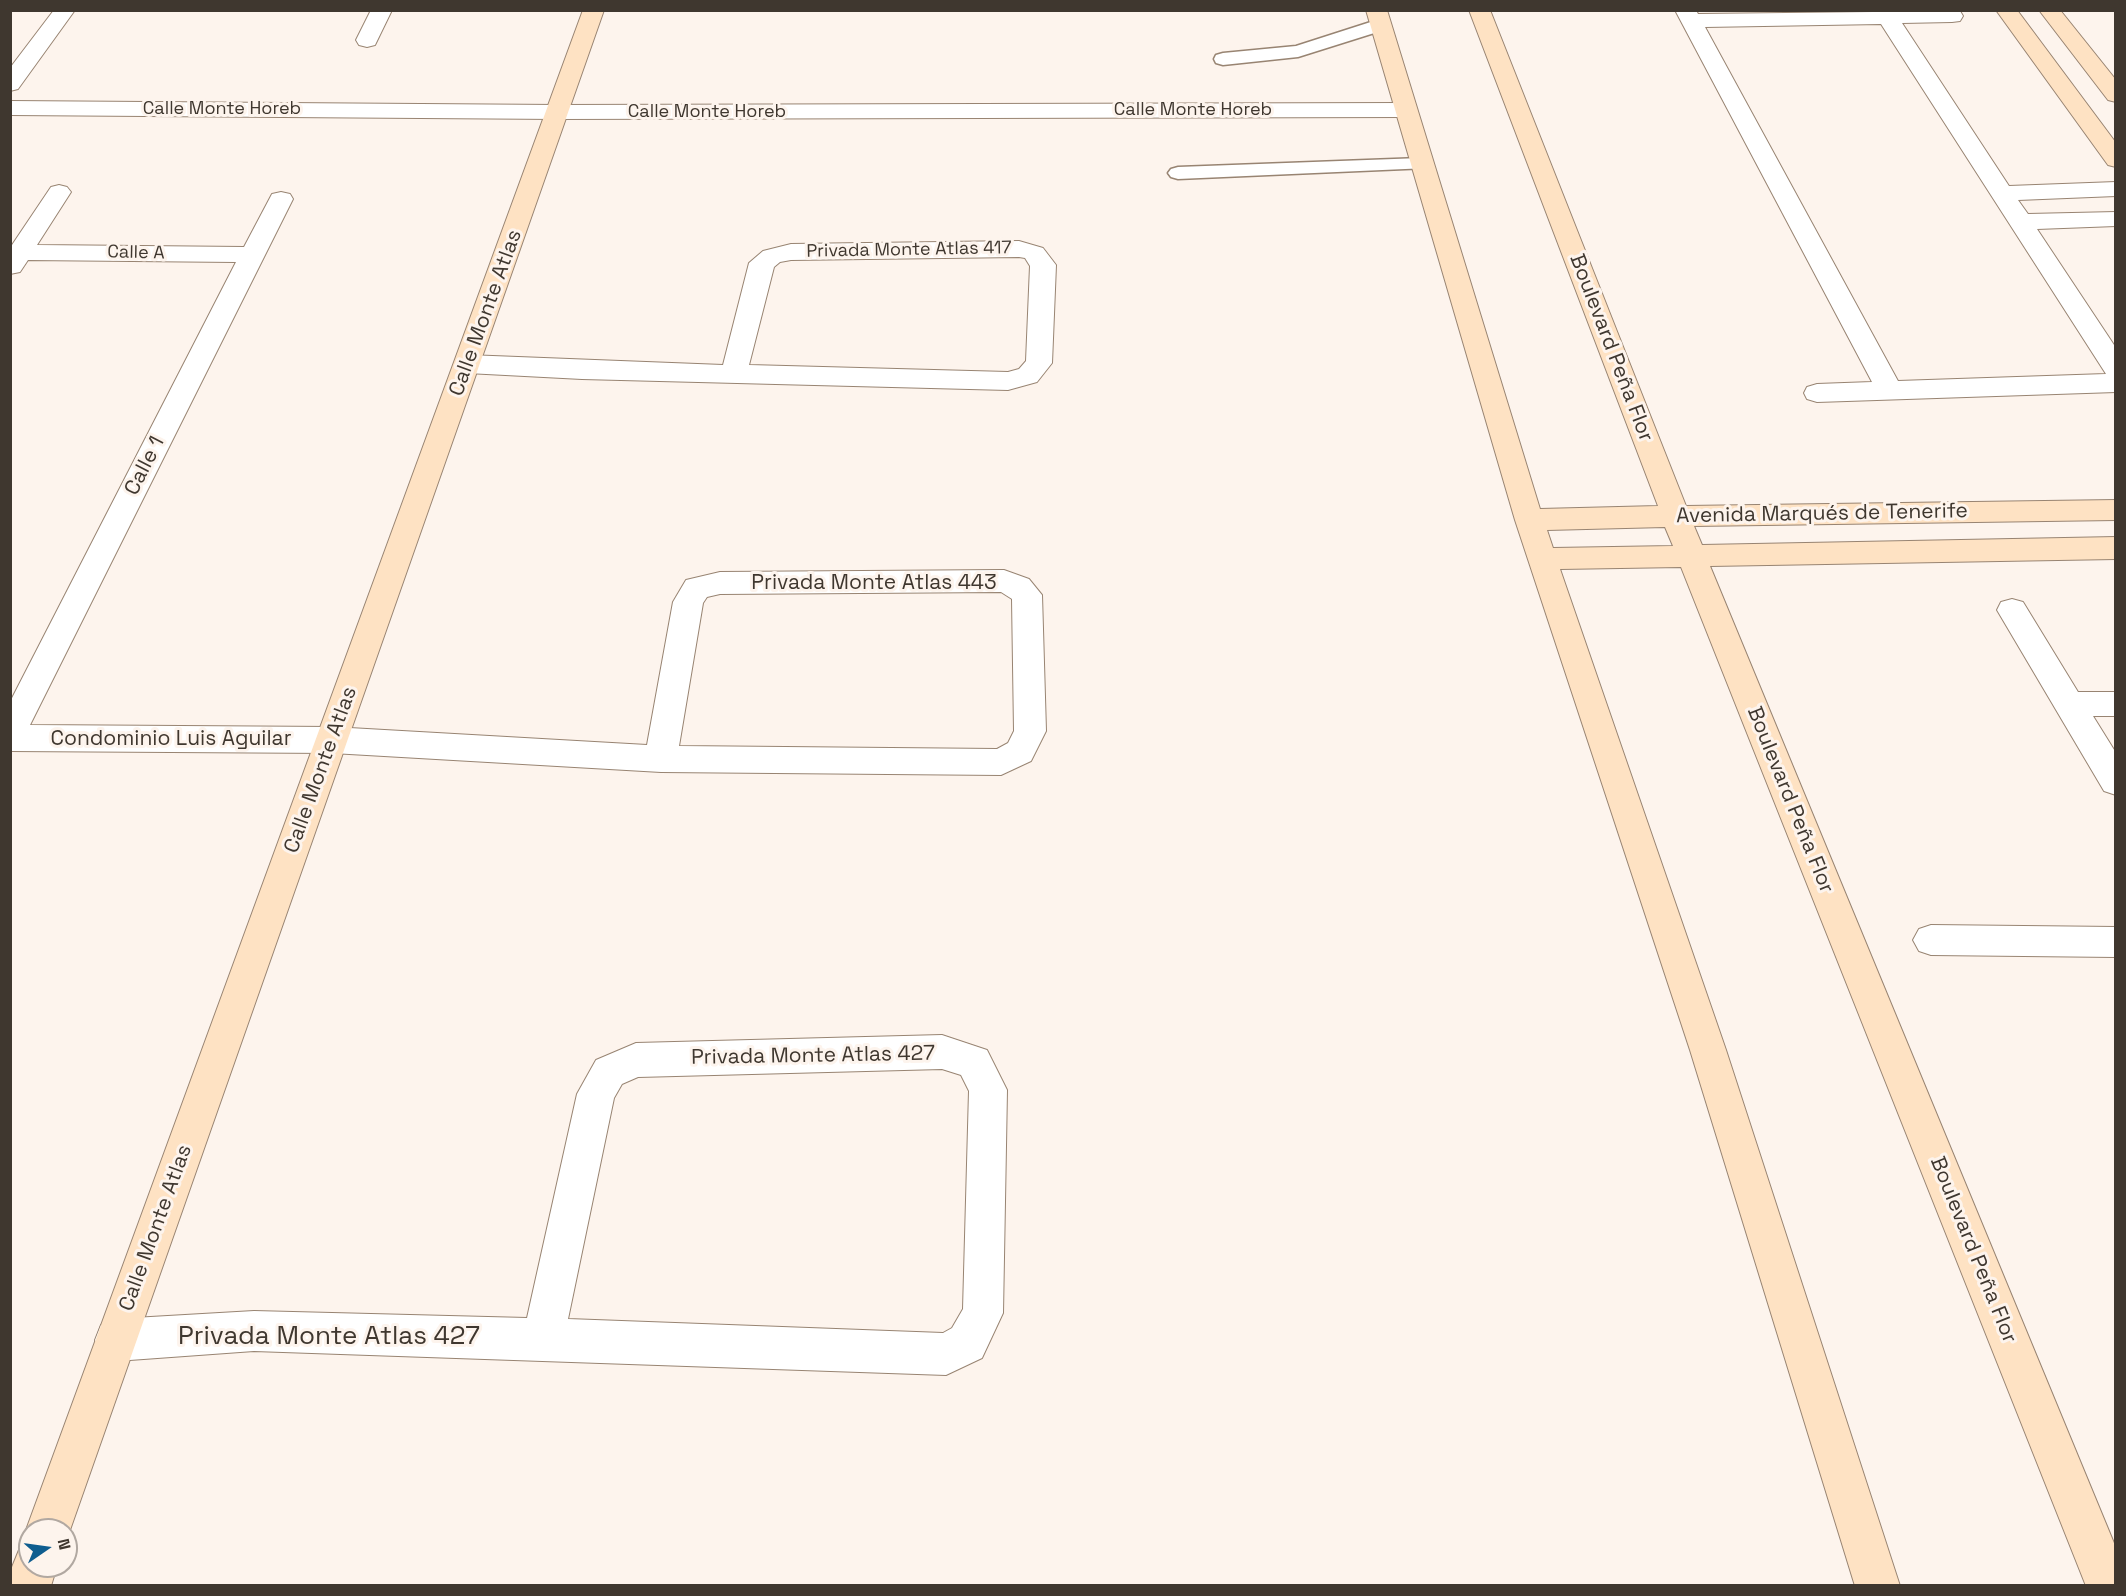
<!DOCTYPE html>
<html>
<head>
<meta charset="utf-8">
<style>
	body { margin:0 }
	#map { position:relative; width:2126px; height:1596px; overflow:hidden; background:#fdf4ed; font-family:"Space Grotesk",sans-serif }
	canvas { display:block }
	.frame { position:absolute; inset:0; border:12px solid #3f372f; pointer-events:none }
	.north { position:absolute; left:18px; top:1518px; width:60px; height:60px; box-sizing:border-box; background:#fdf4ed; border:2px solid #b1a8a1; border-radius:50%; rotate:77deg; font-size:16px; font-weight:700; line-height:24px; text-align:center; color:#3f372f }
	.north::after { content:''; display:block; margin:auto; width:21px; height:27px; background:#0e5d8f; clip-path:polygon(50% 0,100% 100%,50% 72%,0 100%) }
</style>
</head>
<body>
<div id="map">
<canvas width="2126" height="1596"></canvas>
<div class="frame"></div>
<div class="north">N</div>
</div>
<script>
const ctx = document.querySelector('canvas').getContext('2d');
ctx.lineJoin = 'round';
function strokePath(path, color, width, dash) { ctx.strokeStyle = color; ctx.lineWidth = width; ctx.lineCap = dash ? 'butt' : 'round'; ctx.setLineDash(dash || []); ctx.stroke(path); }
function fillPath(path, color) { ctx.fillStyle = color; ctx.fill(path, 'evenodd'); }
function drawText(font, color, halo, rows, align = 'center') {
  ctx.font = font + ' "Space Grotesk",sans-serif'; ctx.lineWidth = 6; ctx.setLineDash([]); ctx.textBaseline = 'middle'; ctx.strokeStyle = halo; ctx.fillStyle = color; for (const [text, x, y, turn = 0] of rows) {
    ctx.save(); ctx.translate(x, y); ctx.rotate((+turn || 0) * Math.PI / 180); ctx.textAlign = isNaN(turn) ? turn : align; if (halo) ctx.strokeText(text, 0, 0); ctx.fillText(text, 0, 0); ctx.restore();
  }
}
const lane = new Path2D(`
	M1380 19 1387 21 1389 25 1387 29 1298 57 1223 65 1216 63 1214 59 1216 55 1223 53 1296 46Z
	M1421 158 1428 160 1431 164 1428 168 1178 179 1171 177 1168 173 1171 169 1178 167Z`);
const street = new Path2D(`
	M54 10H75L18 89 10 91V68Z
	M371 10H392L375 45 367 47 359 45 356 40Z
	M1675 10H1696L1698 14 1960 11 1963 16 1960 21 1952 22 1902 23 2009 186 2116 182V196L2018 200 2028 214 2116 212V226L2037 229 2116 348V392L1817 402 1807 399 1804 393 1807 387 1817 384 1872 382ZM1881 24 2106 374 1898 381 1705 27Z
	M10 101 558 105 1404 103 1412 105 1415 110 1412 115 1404 117 558 119 10 115Z
	M59 185 67 187 71 192 37 245 244 247 272 194 281 192 290 194 293 199 30 725 332 727 647 745 673 602 686 580 720 572 1004 570 1029 579 1042 595 1046 731 1031 761 1001 775 661 772 332 753 10 751V702L236 262 28 260 20 272 10 274V248L51 187ZM1001 592 1012 599 1014 731 1008 743 997 749 679 746 703 603 707 597 720 594Z
	M1019 241 1043 248 1056 265 1052 363 1037 382 1008 390 582 379 467 373 458 370 454 364 458 358 467 355 723 365 749 263 763 251 791 244ZM1019 257 1025 258 1030 266 1026 361 1019 369 1008 372 749 365 774 267 780 262 791 260Z
	M2012 599 2023 602 2078 692H2116V716H2093L2116 753V795L2104 791 1997 610 2001 602Z
	M1931 925 2116 927V957L1931 955 1919 951 1913 940 1919 929Z
	M942 1035 987 1050 1007 1090 1003 1313 982 1358 946 1375 254 1351 116 1361 101 1355 95 1340 101 1325 116 1319 254 1311 527 1318 577 1094 596 1060 636 1043ZM942 1069 961 1075 969 1091 963 1309 952 1328 943 1333 568 1319 614 1098 622 1084 638 1077Z`);
const secondary = new Path2D(`
	M583 10H604L70 1530 66 1540V1530H30V1540L26 1530Z
	M1366 10H1387L1540 509 1658 506 1469 10H1490L1686 506 2116 500V520L1694 526 1702 545 2116 537V559L1710 566 2116 1548V1586H2086L1681 567 1560 569 1726 1050 1900 1586H1855L1690 1050 1515 520ZM1665 527 1673 546 1553 548 1547 530Z
	M1996 10H2017L2116 143V167L2108 165Z
	M2039 10H2060L2116 80V102L2108 100Z
	M30 1546V1566H57L51 1586H10V1572L19 1550Z`);
strokePath(lane, '#988472', 3);
strokePath(street, '#988472', 2);
strokePath(secondary, '#988472', 2);
fillPath(lane, '#fff');
fillPath(street, '#fff');
fillPath(secondary, '#fee2c3');
drawText('18px', '#3f372f', '#fdf4ed', [
	["Calle Monte Horeb",222,109],
	["Calle Monte Horeb",1193,110],
	["Calle Monte Horeb",707,112],
	["Privada Monte Atlas 417",909,250,-1],
	["Calle A",136,253,1]
]);
drawText('21px', '#3f372f', '#fdf4ed', [
	["Calle Monte Atlas",486,313,-70],
	["Boulevard Peña Flor",1611,348,69],
	["Calle 1",145,466,-63],
	["Avenida Marqués de Tenerife",1822,514,-1],
	["Privada Monte Atlas 443",874,583],
	["Condominio Luis Aguilar",171,739],
	["Calle Monte Atlas",321,770,-70],
	["Boulevard Peña Flor",1790,800,68],
	["Privada Monte Atlas 427",813,1056,-1],
	["Calle Monte Atlas",156,1228,-70],
	["Boulevard Peña Flor",1973,1250,68]
]);
drawText('26px', '#3f372f', '#fdf4ed', [
	["Privada Monte Atlas 427",329,1337]
]);
</script>
</body>
</html>
